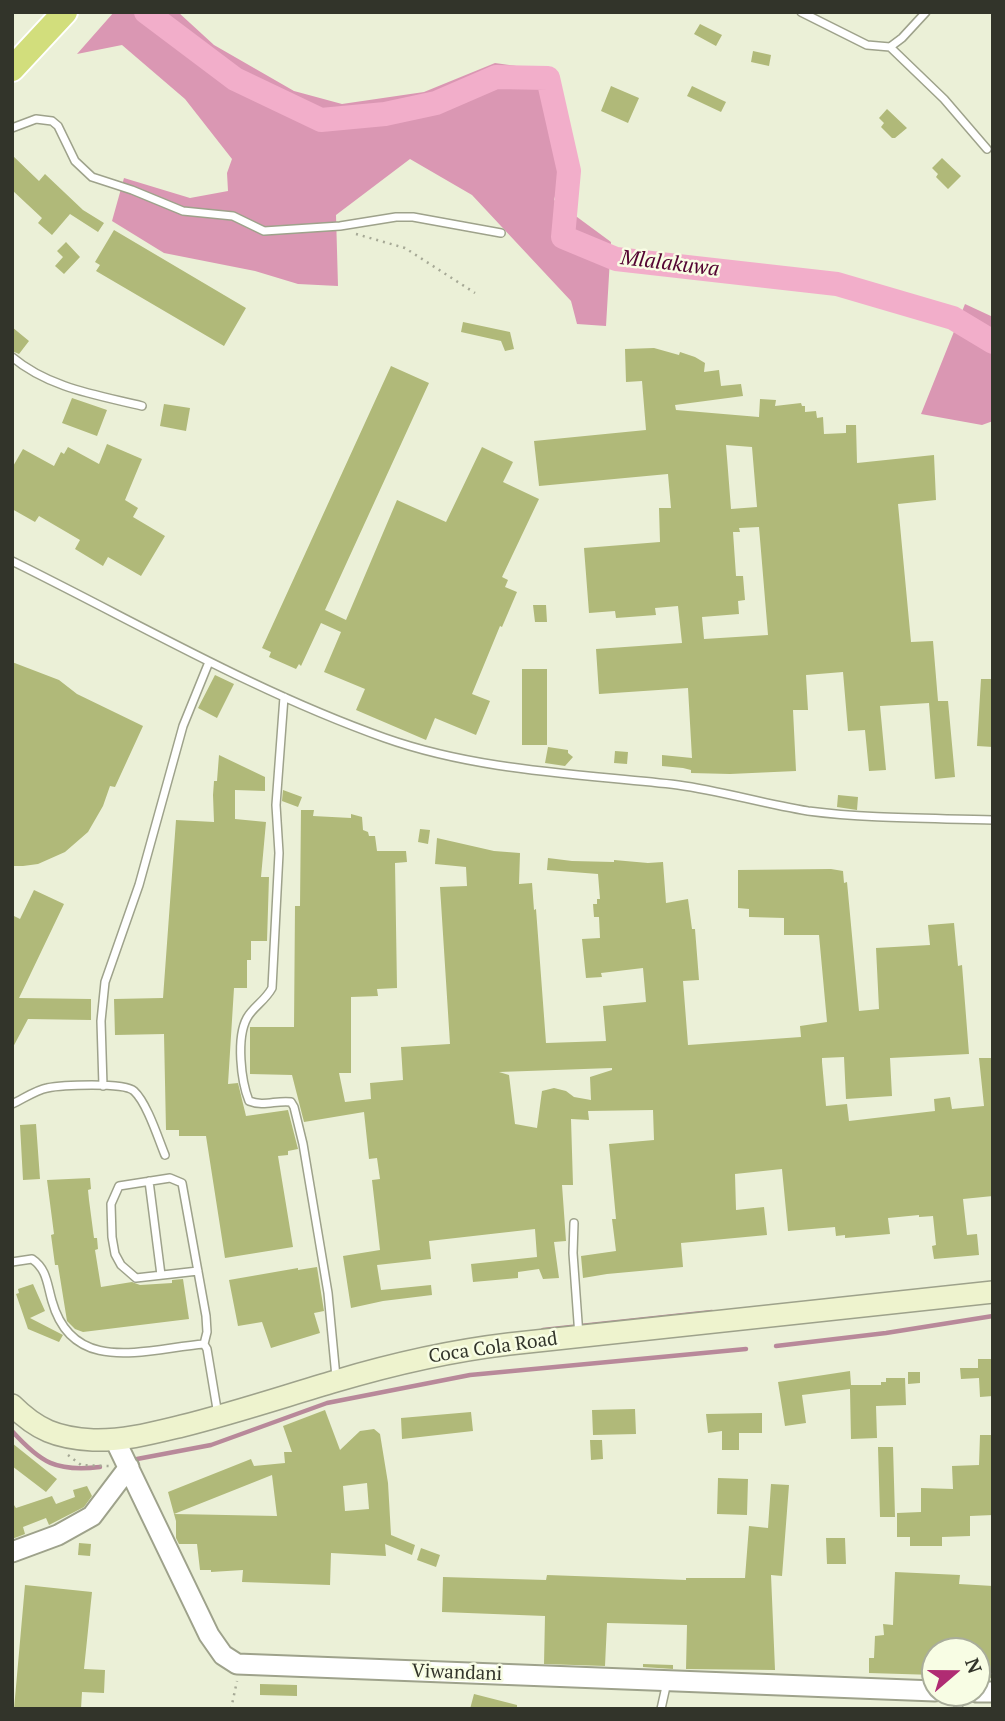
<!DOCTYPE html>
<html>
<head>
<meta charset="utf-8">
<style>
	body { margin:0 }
	#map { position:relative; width:1005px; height:1721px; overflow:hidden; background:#ebf0d7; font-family:"PT Serif",serif }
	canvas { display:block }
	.frame { position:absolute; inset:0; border:14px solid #32342a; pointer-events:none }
	.north { position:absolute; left:921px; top:1637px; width:70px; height:70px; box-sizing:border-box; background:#f8fde4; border:2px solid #a9ad9a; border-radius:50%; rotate:70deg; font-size:19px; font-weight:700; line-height:28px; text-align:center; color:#32342a }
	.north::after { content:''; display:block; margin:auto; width:24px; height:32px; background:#b02c73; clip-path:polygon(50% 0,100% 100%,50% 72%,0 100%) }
</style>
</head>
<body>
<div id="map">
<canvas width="1005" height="1721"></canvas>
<div class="frame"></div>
<div class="north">N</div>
</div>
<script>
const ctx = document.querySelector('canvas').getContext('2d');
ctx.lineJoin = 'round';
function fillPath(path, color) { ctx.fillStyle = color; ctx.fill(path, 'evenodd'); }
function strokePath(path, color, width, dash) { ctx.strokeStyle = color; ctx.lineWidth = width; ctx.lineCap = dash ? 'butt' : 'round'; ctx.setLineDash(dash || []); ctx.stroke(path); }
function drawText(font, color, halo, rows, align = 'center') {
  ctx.font = font + ' "PT Serif",serif'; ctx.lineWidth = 5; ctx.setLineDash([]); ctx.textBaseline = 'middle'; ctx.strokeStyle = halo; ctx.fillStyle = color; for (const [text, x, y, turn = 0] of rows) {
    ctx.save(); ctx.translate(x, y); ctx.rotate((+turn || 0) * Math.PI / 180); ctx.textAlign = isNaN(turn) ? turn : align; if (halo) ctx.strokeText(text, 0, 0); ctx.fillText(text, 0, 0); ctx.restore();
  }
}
fillPath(new Path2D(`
	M114 12H178L214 45 294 91 342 104 424 92 495 63 552 71 571 140 554 200 611 242 606 326 577 324 571 301 472 195 410 159 336 215 338 286 298 284 255 271 164 253 112 221 124 178 190 198 228 191 227 173 232 159 185 99 122 45 77 54Z
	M965 304 993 317V421L982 425 921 414Z`), '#da97b3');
strokePath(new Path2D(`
	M543 1330 712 1312
	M776 1346 886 1333 993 1316
	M12 1431C41 1463 56 1472 100 1467
	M137 1459 211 1445 327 1403 470 1375 746 1349`), '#b8899a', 4.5);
strokePath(new Path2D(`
	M146 12 235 79 321 120 385 114 436 103 496 77 548 78 569 171 563 237 616 259 837 284 953 318 993 342`), '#f2aeca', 24);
fillPath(new Path2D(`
	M700 24 722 35 716 46 694 34Z
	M753 51 771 55 769 66 751 62Z
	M611 86 639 98 628 123 601 111Z
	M692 86 726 102 721 112 687 96Z
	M887 109 907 128 895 138H892L881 127 884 123 879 118Z
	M12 155 39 181 45 174 83 210 104 223 98 232 70 214 52 235 38 223 42 218 12 190Z
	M942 158 961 176 948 189 936 177 938 174 932 168Z
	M114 230 246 308 224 346 96 271 100 265 95 262Z
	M66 242 80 257 64 274 55 266 63 257 57 251Z
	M463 322 510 332 514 349 505 351 501 341 461 332Z
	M12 327 29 341 19 354 12 351Z
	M654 348 679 355 680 352 695 357 705 363 704 372 719 370 721 386 741 384 743 396 675 405 676 410 759 417 760 399 776 400 775 406 801 403 802 406H805V412L816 411 817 418 823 417 824 434 846 433V425H856L857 463 934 455 936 500 898 504 911 642 933 641 938 701H948L955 777 935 779 929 703 880 706 886 770 869 771 865 730 848 731 843 672 806 675 808 710H793L796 771 730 774 691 773V770L683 768 662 766V755L692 758 688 688 599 694 596 649 682 643 678 606 655 608 656 615 616 618 615 611 589 613 584 548 660 542 659 508H671L668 474 539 486 534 441 646 430 642 381 626 382 625 349ZM726 445 752 447 757 507 731 509ZM759 527 768 635 704 639 702 617 739 614 738 601 745 600 743 576H736L733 532H740L739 528Z
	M391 366 429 383 325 610 346 620 397 500 446 522 482 447 513 462 503 482 539 499 502 577 508 580 505 587 517 592 502 627 500 626 472 694 490 701 476 735 435 718 426 740 356 710 365 689 324 672 341 632 321 623 301 666 299 664 296 669 269 657 271 652 262 648Z
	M72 398 107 410 97 436 62 423Z
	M164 404 190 408 186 431 160 426Z
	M107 444 142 459 125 500 138 508 133 517 165 536 141 576 108 557 103 566 75 549 80 540 39 516 35 522 12 509V468L23 449 54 466 61 452 64 454 68 447 99 464Z
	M533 605H546L547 622H535Z
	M12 662 59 680 77 694 143 726 115 787 110 786 103 806 88 832 65 852 38 864 23 866H12Z
	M522 669H547V745H522Z
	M215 675 234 684 217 718 198 708Z
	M981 679H993V747L977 746Z
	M548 747 568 750V753L573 757 565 766 545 763Z
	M615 751 628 752 627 764 614 763Z
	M219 755 265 777V791L235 790V819L266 822 261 877H269L267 941H251V960H247V988H234L228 1084 238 1083 246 1116 288 1110 298 1149 288 1151V1155L278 1156 293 1247 225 1258 206 1136H179V1130H166L164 1034 115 1035 114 999 163 998 176 820 214 822 213 795 214 781H217Z
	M283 790 302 797 298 807 282 801Z
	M838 795 858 797 857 810 837 807Z
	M301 810H314L313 816 351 818V814L362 817 363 830 368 832 369 836H375L377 851H406L407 862 395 863 397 988 377 989 378 996 351 997V1073H339L345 1102 371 1099 370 1083 403 1080 401 1047 450 1044 440 887 467 886 466 867 435 864 437 838 494 851 520 853 519 884 532 883 534 910 536 909 546 1043 606 1041 603 1006 646 1002 643 968 601 973 602 977 586 978 582 939 600 938 599 917H594L593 904H597V899H600L598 874 547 870 548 858 572 861 614 862V860L648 863 663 862 666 903 688 899 692 929H695L699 980 683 981 688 1045 801 1037 800 1026 827 1022 819 935H784V918L749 917V909L738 908V870L831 869 843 871 844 883 847 882 859 1011 879 1009 876 948 930 945 928 925 954 923 958 966 962 965 969 1054 890 1058 892 1096 846 1099 844 1057 822 1058V1062L826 1106 847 1104 849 1121 935 1111 934 1099 950 1097 952 1109 984 1106 979 1058H993V1196L963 1199 967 1235 977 1234 979 1255 934 1259 932 1246 936 1245 933 1216 919 1217V1215L888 1218 890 1234 845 1238V1235L836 1236 835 1227 788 1231 782 1169 735 1174 736 1210 764 1207 767 1235 681 1243 683 1267 607 1274 583 1278 581 1256 616 1251 612 1219H616L609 1144 654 1140 653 1110 588 1111 589 1120 571 1119 573 1185H562L566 1241 554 1242 559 1278 543 1279 539 1269 518 1272V1278L473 1282 471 1264 537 1257 535 1229 429 1241 431 1259 377 1265 381 1290 431 1285 432 1295 383 1301 351 1308 343 1256 380 1250 372 1180 380 1179 377 1158 369 1159 364 1112 304 1122 292 1075 250 1074V1027H294L295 906H300ZM612 1068V1070L590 1077 591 1100 574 1097 566 1091 554 1088 542 1091 537 1128 515 1124 509 1075 499 1072Z
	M420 829 430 830 428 844 418 842Z
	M34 890 64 904 19 998 91 999V1020L28 1019 12 1049V915L20 919Z
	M36 1124 40 1179 23 1180 20 1125Z
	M90 1178 91 1189 88 1190 89 1200 94 1238H97L98 1249 95 1250 101 1287 132 1282 140 1285 172 1283V1280L183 1279 189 1319 83 1332 75 1329 67 1321 58 1265H55L51 1235 54 1234 47 1180Z
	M317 1267 324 1311 314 1313 320 1333 271 1348 262 1322 238 1326 229 1280 298 1268V1270Z
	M33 1284 45 1311 30 1318 63 1335 59 1342 28 1329 16 1294 19 1293 18 1289Z
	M978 1359H993V1396L980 1397 979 1378 961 1379 960 1368H978Z
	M850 1371 851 1385H881V1382H886V1378H905L906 1405 876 1406 877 1438 851 1439 850 1389 802 1395 806 1423 785 1426 778 1382Z
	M908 1372H920V1383L908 1384Z
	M635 1409 636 1434 593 1435 592 1410Z
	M325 1410 340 1450 360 1431 374 1429 380 1434 388 1483 391 1535 415 1545 412 1555 385 1544 386 1556 331 1553 330 1585 242 1582 243 1570 211 1572V1570H200L197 1544H179L176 1538V1521L174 1514 277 1516 272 1475 174 1514 168 1492 251 1459 254 1466 285 1463 284 1452H292L283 1426ZM367 1483 369 1509 345 1511 343 1486Z
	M471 1412 473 1431 402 1439 401 1418Z
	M762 1413V1433H739V1450H722V1431L708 1433 706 1414Z
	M980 1435H993V1515L970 1516V1536L942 1537V1546H910V1537H897V1513L921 1512V1488L953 1489 952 1466 979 1465Z
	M590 1440H602L603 1459 591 1460Z
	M12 1443 57 1479 46 1492 12 1466Z
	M878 1447H893L895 1517H880Z
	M718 1478 748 1479 747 1515 717 1514Z
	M771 1484 789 1485 782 1576 771 1575 775 1670 686 1669 687 1625 607 1623 605 1666 544 1664 545 1616 442 1612 443 1577 546 1580 547 1575 686 1580V1578H745L749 1526 768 1528Z
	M87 1486 92 1496 84 1507 49 1525 46 1518 23 1527 25 1534 12 1539V1502L16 1508 52 1496 56 1504 75 1497 73 1490Z
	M826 1538H845L846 1564H827Z
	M79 1543 91 1544 90 1556 78 1555Z
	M421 1548 440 1555 436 1567 417 1560Z
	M895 1572 960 1575 959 1584 993 1586V1678L977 1677V1651H935V1675L869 1673V1658H874L875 1636 884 1635 883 1624 893 1625Z
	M25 1585 92 1592 84 1669 105 1670 104 1693 82 1692 81 1709H14Z
	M643 1664 673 1665V1669L643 1667Z
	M260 1684 297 1685V1696L260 1695Z
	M474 1694 517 1705V1709H470Z`), '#b0b979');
const service = new Path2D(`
	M801 12 867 45 890 47 902 38 926 12
	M890 47 944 99 987 149
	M12 128 36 119 52 121 58 126 75 161 92 177 132 190 183 211 233 216 264 231 340 226 396 217H413L501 233
	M12 357C49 388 97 395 142 406
	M12 561C136 622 255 692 385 738 478 771 581 774 678 785 722 791 764 804 808 811 869 819 931 818 993 820
	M284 697 276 805 279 853 272 988C265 1001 253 1007 247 1018 236 1038 241 1081 249 1101 264 1107 276 1100 291 1102L294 1107 303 1144 328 1293 336 1377
	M103 1086 101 1021 105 982 139 885 183 726 209 662
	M12 1104C23 1099 36 1090 47 1088 61 1085 124 1082 134 1091 147 1103 158 1138 165 1155
	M149 1181 161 1275
	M574 1223 573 1253 579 1336
	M12 1262 32 1259C47 1269 47 1284 52 1301 73 1376 145 1349 204 1344L207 1349 218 1415
	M198 1271 136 1278 121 1265 115 1254 112 1237 111 1204 119 1186 170 1178 182 1183 206 1316 207 1332 204 1344
	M661 1709 667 1682
	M958 1709 960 1693`);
const tertiary = new Path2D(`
	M115 1440 209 1635 223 1655 237 1664 935 1691
	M12 1552 58 1535 92 1516 129 1467
	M977 1692H993`);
const secondary = new Path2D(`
	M12 1405C37 1430 57 1438 93 1440 123 1441 153 1433 182 1426 234 1413 285 1396 336 1381 393 1364 450 1351 509 1344L993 1292`);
const trunk = new Path2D(`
	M12 69 65 12`);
strokePath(service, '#9ea28b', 10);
strokePath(tertiary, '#9ea28b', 23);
strokePath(secondary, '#9ea28b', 24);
strokePath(trunk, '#fff', 28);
strokePath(new Path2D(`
	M356 234 405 248 475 293
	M68 1455 81 1465 110 1466
	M231 1709 237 1681`), '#a6a996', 2.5, [2, 5]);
strokePath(service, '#fff', 7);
strokePath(tertiary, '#fff', 19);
strokePath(secondary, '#eef3ce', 21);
strokePath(trunk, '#d2de7c', 24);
drawText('19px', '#32342a', '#f8fde4', [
	["Coca Cola Road",493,1348,-8],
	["Viwandani",457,1673,2]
]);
drawText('italic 21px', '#540432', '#f8fde4', [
	["Mlalakuwa",670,264,7]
]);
</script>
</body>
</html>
